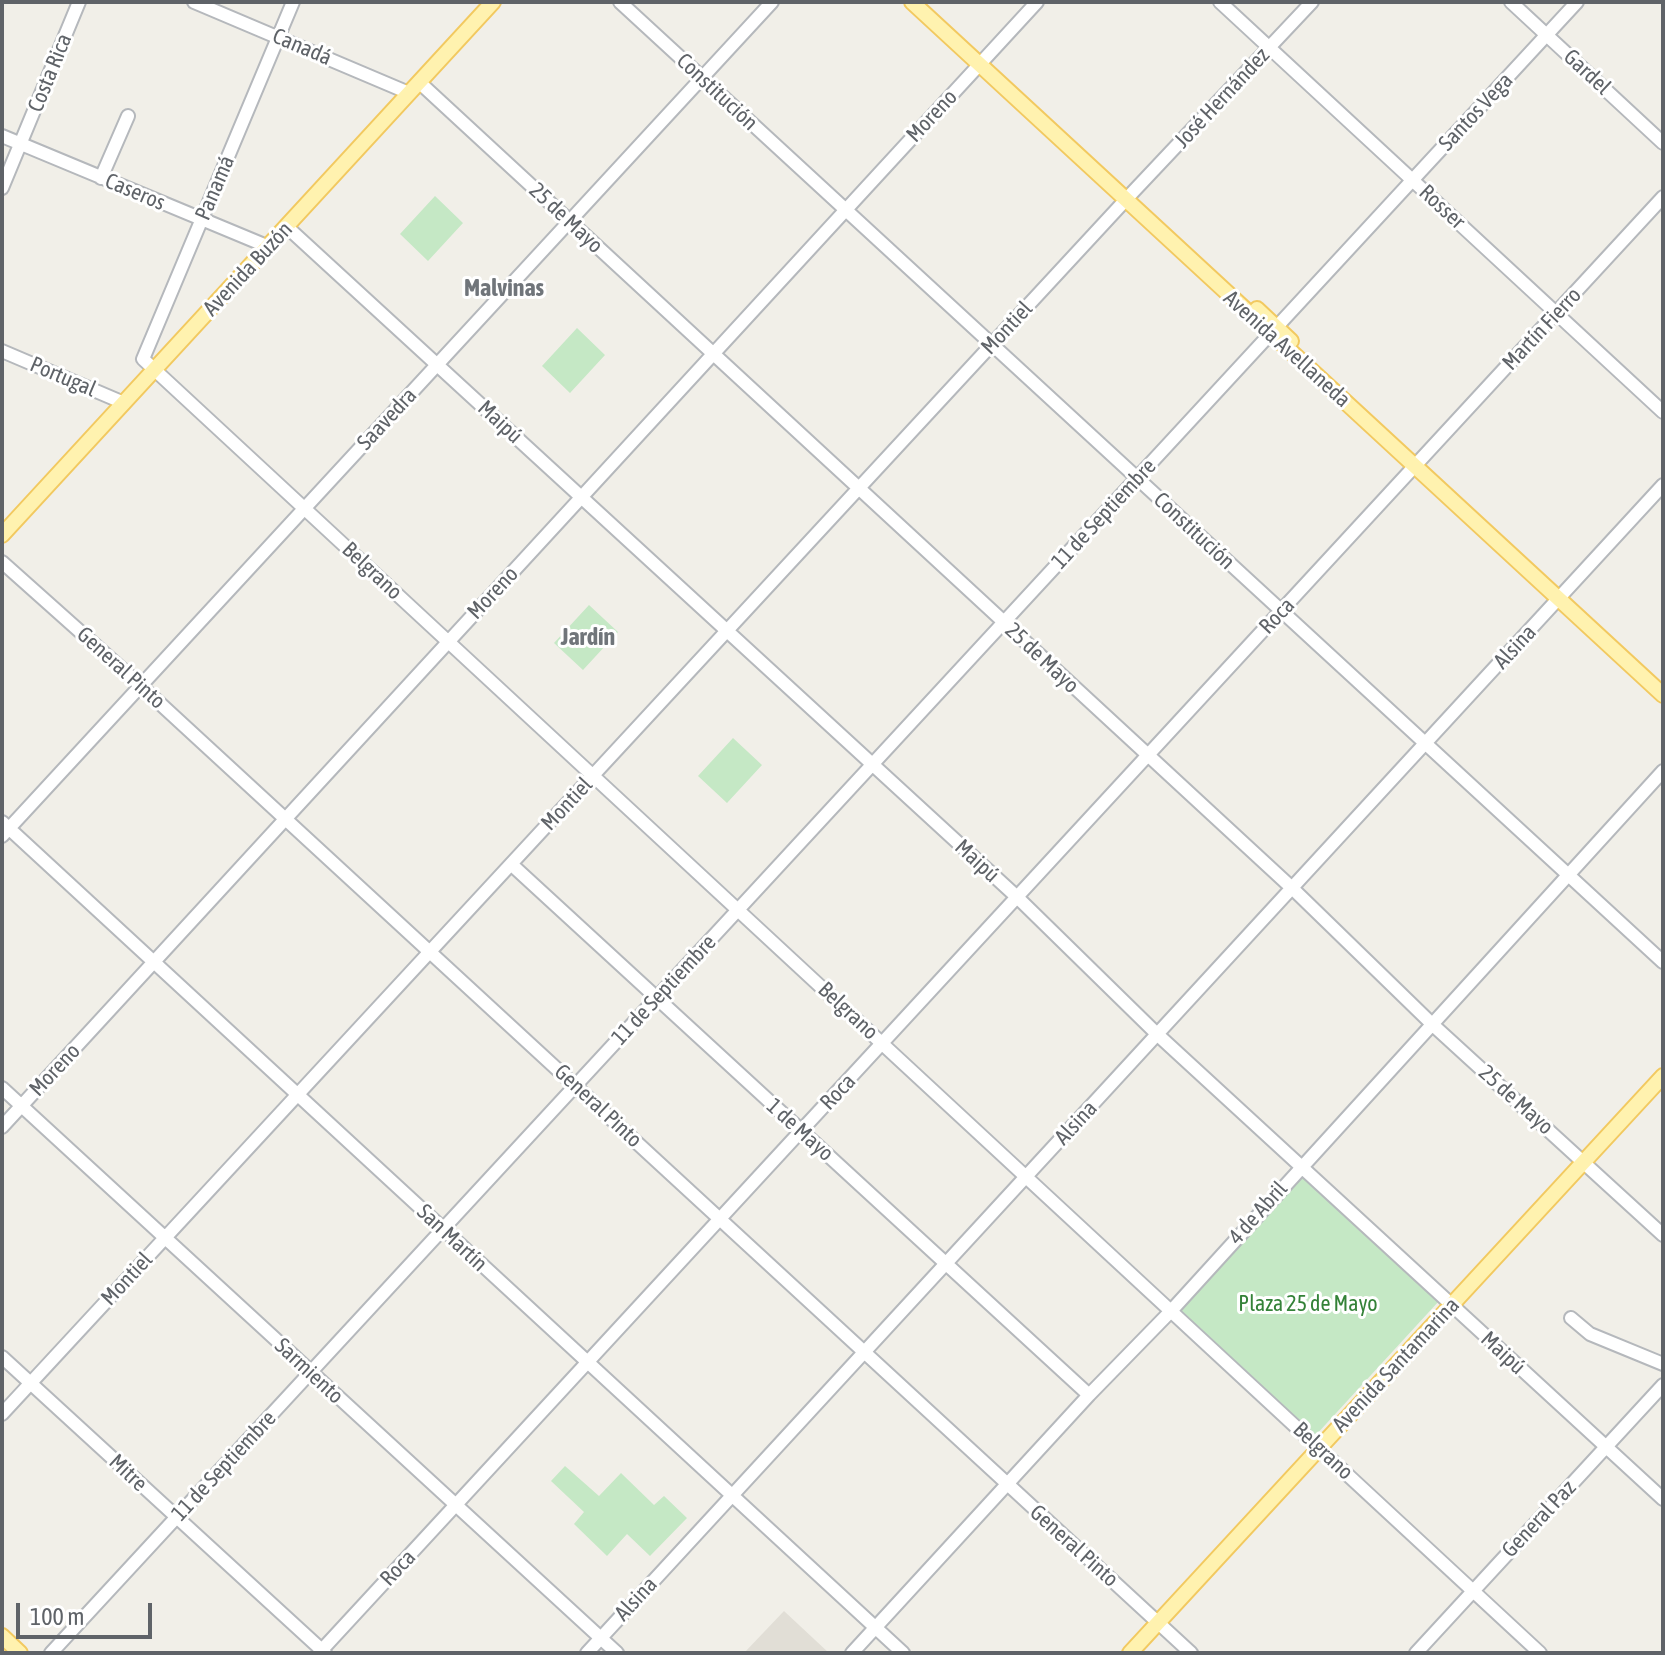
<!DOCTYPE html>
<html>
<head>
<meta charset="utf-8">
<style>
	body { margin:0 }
	#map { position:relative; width:1665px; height:1655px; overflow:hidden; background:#f1efe8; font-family:"Asap Condensed",sans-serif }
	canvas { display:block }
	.frame { position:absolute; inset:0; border:4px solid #5f6368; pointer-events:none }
	.scale { position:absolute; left:16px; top:1603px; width:136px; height:36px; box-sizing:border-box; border:4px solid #5f6368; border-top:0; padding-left:10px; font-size:24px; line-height:28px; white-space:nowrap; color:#5f6368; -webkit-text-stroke:6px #fff; paint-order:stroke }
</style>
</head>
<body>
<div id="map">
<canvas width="1665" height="1655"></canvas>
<div class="frame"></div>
<div class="scale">100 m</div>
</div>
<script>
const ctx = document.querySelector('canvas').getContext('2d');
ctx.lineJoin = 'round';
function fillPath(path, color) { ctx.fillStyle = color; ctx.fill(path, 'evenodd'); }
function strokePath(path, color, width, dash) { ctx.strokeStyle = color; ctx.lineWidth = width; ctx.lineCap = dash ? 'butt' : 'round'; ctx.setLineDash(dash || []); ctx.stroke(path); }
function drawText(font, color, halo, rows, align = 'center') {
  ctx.font = font + ' "Asap Condensed",sans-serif'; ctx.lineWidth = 6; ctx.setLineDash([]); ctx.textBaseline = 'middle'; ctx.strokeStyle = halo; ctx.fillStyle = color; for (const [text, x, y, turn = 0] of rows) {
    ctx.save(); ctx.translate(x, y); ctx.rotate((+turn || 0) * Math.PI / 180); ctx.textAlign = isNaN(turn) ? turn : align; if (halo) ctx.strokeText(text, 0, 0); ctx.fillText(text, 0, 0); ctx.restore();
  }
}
fillPath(new Path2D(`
	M784 1611 829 1653H744Z`), '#e1ded6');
fillPath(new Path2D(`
	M435 196 463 223 428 261 400 234Z
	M577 328 605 355 570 393 542 366Z
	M589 605 618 632 583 670 554 643Z
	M733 738 762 765 727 803 698 776Z
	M1304 1172 1439 1301 1315 1436 1178 1310Z
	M565 1466 599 1496 621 1473 654 1505 664 1496 687 1518 650 1556 627 1534 607 1556 574 1524 584 1512 551 1481Z`), '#c5e8c5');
const minor = new Path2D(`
	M194 2 409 93
	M293 2 143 359 1540 1653
	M620 2 1663 962
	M1220 2 1663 412
	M1511 2 1663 143
	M419 82 1292 888 1433 1025 1663 1235
	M2 136 269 247
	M101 178 128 116
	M2 188 79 2
	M287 227 1017 897 1158 1035 1663 1499
	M2 351 124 403
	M2 562 141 686 1191 1653
	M2 822 903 1653
	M2 836 772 2
	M511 864 1089 1395
	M2 1088 617 1653
	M2 1127 1037 2
	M1571 1318 1590 1334 1663 1364
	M2 1357 325 1653
	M2 1414 1132 193 1312 2
	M51 1653 1577 2
	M319 1653 1663 197
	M587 1653 1663 485
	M852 1653 1089 1395 1171 1311 1663 771
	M1416 1653 1663 1385`);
const major = new Path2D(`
	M912 2 1663 695
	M1257 309 1291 341
	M2 535 493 2
	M2 1636 20 1653
	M1130 1653 1663 1076`);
strokePath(minor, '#b5b8bc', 16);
strokePath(major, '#f2c960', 18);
strokePath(minor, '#fff', 12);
strokePath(major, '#fff2af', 14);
drawText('22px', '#5f6368', '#fff', [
	["Canadá",302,47,23],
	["Gardel",1587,72,43],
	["Costa Rica",50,73,-68],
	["Constitución",717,92,43],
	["José Hernández",1222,98,-47],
	["Santos Vega",1476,112,-47],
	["Moreno",932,116,-47],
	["Panamá",215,188,-67],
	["Caseros",135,192,23],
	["Rosser",1442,207,43],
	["25 de Mayo",566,218,43],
	["Avenida Buzón",248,269,-47],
	["Montiel",1007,328,-47],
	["Martín Fierro",1542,329,-47],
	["Avenida Avellaneda",1287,349,42],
	["Portugal",63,377,23],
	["Saavedra",387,419,-47],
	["Maipú",500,422,43],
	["11 de Septiembre",1104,514,-47],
	["Constitución",1194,531,43],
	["Belgrano",372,571,43],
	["Moreno",493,593,-47],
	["Roca",1277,616,-47],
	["Alsina",1515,647,-47],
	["25 de Mayo",1042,658,43],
	["General Pinto",121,668,42],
	["Montiel",567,804,-47],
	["Maipú",977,861,43],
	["11 de Septiembre",664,990,-47],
	["Belgrano",848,1011,43],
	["Moreno",55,1070,-47],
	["Roca",838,1092,-47],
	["25 de Mayo",1516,1100,42],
	["General Pinto",598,1106,43],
	["Alsina",1076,1123,-47],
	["1 de Mayo",800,1130,42],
	["4 de Abril",1258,1213,-48],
	["San Martín",452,1238,43],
	["Montiel",127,1279,-47],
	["Maipú",1503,1353,43],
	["Avenida Santamarina",1396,1365,-47],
	["Sarmiento",309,1371,43],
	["Belgrano",1323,1451,43],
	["11 de Septiembre",224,1466,-47],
	["Mitre",128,1473,43],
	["General Paz",1539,1519,-47],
	["General Pinto",1074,1546,42],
	["Roca",398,1568,-47],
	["Alsina",636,1599,-47]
]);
drawText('22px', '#348238', '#fff', [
	["Plaza 25 de Mayo",1308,1304]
]);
drawText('bold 24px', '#70757a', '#fff', [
	["Malvinas",504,288],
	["Jardín",588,637]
]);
</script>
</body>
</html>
